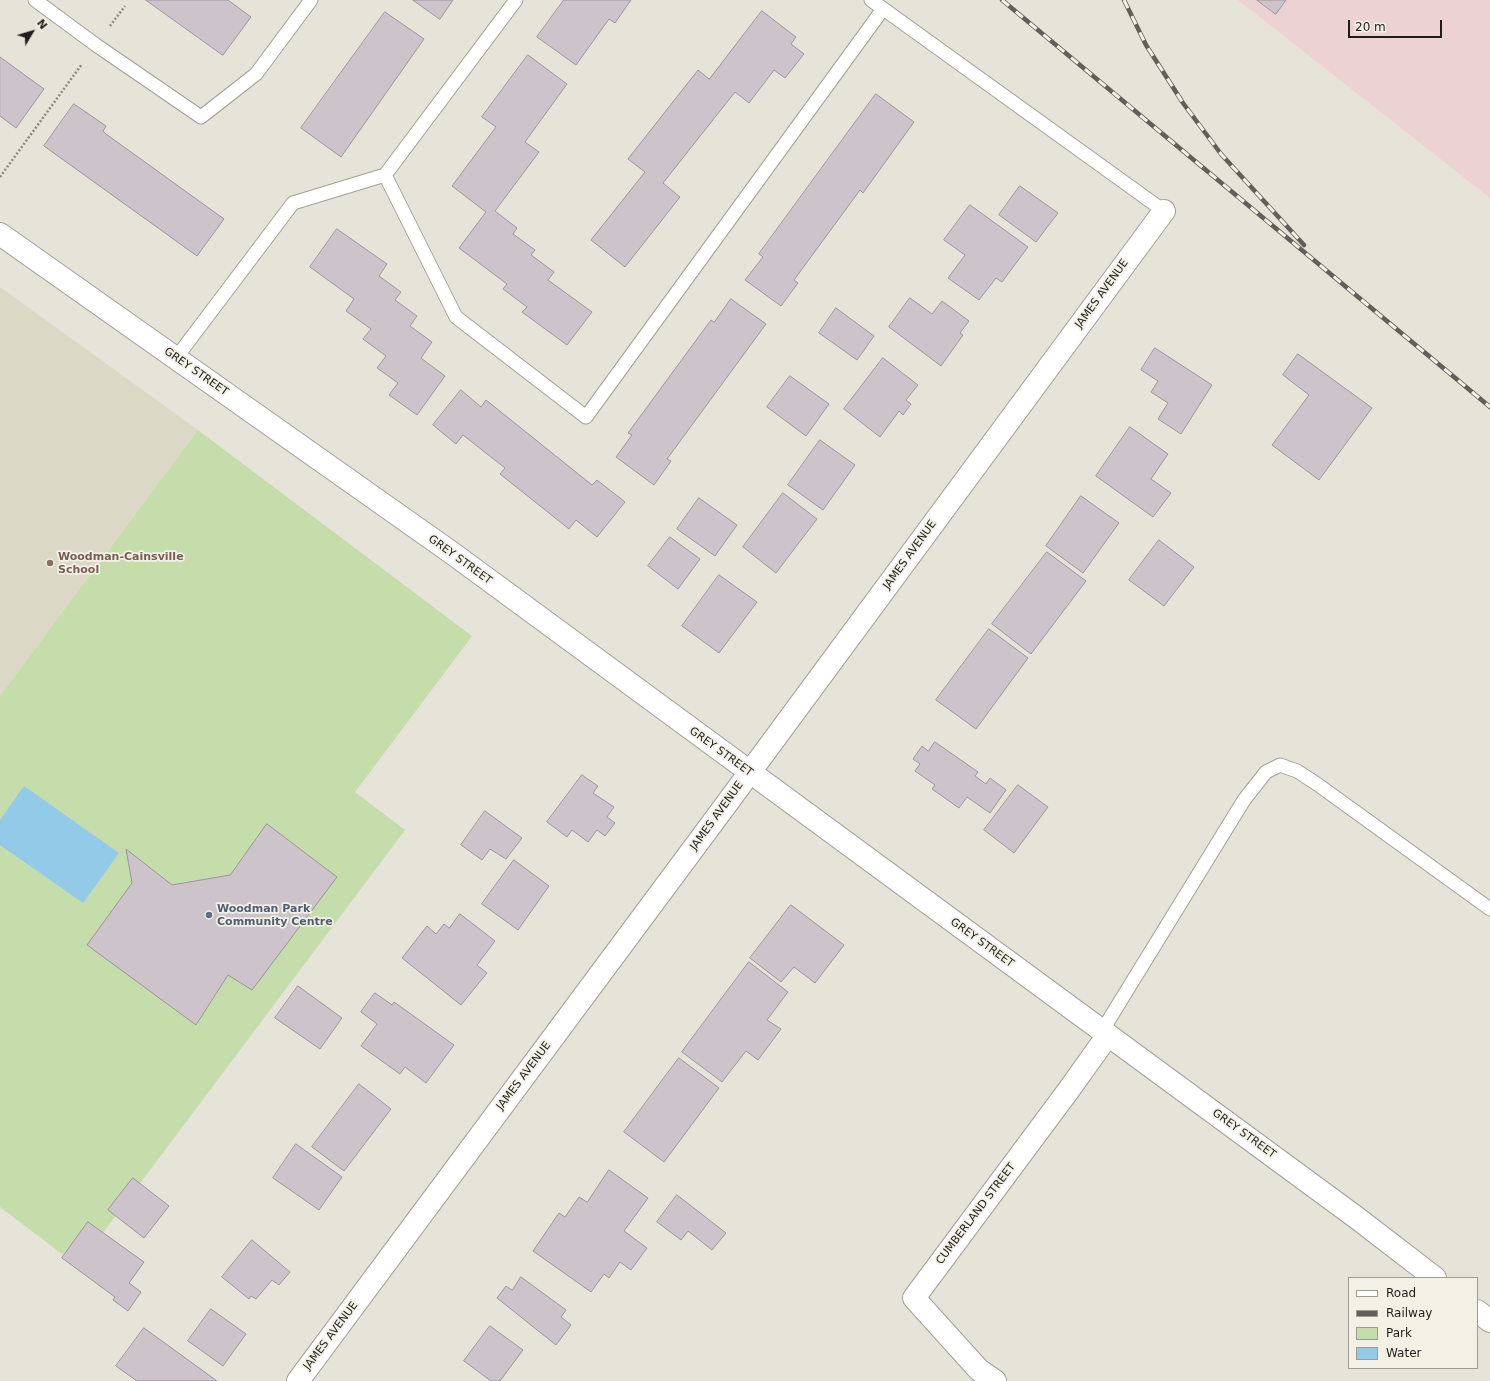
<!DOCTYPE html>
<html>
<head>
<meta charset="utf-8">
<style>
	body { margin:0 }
	#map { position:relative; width:1490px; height:1381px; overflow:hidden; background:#e6e4d9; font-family:"DejaVu Sans",sans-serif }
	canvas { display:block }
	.legend { position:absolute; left:1348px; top:1277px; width:130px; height:92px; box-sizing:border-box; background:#f3f1e6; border:1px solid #9e9d94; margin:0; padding:5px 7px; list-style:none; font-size:12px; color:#1f1e1a }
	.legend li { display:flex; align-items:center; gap:8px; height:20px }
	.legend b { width:20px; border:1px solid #9e9d94 }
	.north { position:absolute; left:12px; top:12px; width:40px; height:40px; -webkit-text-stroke:3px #f3f1e6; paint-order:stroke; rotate:52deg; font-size:11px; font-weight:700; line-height:16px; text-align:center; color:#1f1e1a }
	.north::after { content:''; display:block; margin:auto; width:14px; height:18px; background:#1f1e1a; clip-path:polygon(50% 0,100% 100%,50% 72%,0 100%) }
	.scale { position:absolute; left:1348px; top:20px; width:94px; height:18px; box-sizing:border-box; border:2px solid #1f1e1a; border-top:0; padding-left:5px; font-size:12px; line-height:14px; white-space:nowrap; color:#1f1e1a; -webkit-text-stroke:3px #f3f1e6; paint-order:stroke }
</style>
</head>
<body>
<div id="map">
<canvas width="1490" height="1381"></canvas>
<ul class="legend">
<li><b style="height:5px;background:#fff"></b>Road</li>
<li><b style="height:5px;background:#605f59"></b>Railway</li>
<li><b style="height:11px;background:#c4ddab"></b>Park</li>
<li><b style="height:11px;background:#93cae8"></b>Water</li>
</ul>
<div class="north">N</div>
<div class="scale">20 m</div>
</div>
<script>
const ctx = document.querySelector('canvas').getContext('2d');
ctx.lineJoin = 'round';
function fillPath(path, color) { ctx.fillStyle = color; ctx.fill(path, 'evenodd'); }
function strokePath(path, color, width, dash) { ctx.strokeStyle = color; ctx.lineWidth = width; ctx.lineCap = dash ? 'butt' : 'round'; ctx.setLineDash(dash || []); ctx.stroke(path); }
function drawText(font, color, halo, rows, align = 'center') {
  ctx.font = font + ' "DejaVu Sans",sans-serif'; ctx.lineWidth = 3.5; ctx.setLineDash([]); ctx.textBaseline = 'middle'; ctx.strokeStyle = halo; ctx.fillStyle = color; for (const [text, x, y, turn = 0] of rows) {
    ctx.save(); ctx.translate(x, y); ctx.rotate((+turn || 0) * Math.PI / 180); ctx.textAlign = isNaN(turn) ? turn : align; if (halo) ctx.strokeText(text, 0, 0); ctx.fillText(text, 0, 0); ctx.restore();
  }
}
fillPath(new Path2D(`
	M1238 0H1490V198Z`), '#edd2d3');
fillPath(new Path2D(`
	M0 287 198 430 0 696Z`), '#dbd8c6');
fillPath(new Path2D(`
	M198 430 472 636 355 792 405 830 78 1266 0 1207V696Z`), '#c4ddab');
fillPath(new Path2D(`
	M24 786 119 853 83 903 0 845V820Z`), '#93cae8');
const building = new Path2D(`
	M146 0H228L251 17 223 55Z
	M413 0H453L440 19Z
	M564 0H631L615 23 609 19 576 65 537 37Z
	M1257 0H1286L1276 14Z
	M762 11 796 37 791 44 804 54 785 78 774 70 749 103 735 92 663 183 680 197 625 267 591 240 645 172 628 159 698 70 709 79Z
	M385 12 424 39 341 157 301 128Z
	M528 55 567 84 525 142 539 152 495 211 517 228 513 234 535 250 531 255 554 272 548 280 592 312 567 345 522 312 527 307 503 289 507 284 459 248 486 212 452 186 496 127 482 117Z
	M0 57 44 89 16 128 0 116Z
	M876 94 914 122 863 193 860 190 794 280 798 283 781 306 745 280 763 257 759 254Z
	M74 104 106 126 103 131 106 134 224 219 197 256 44 146Z
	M1020 186 1058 213 1036 242 999 215Z
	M970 205 1028 247 1002 282 996 278 979 300 948 278 965 255 944 240Z
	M337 229 387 264 379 276 401 292 395 300 417 316 410 326 432 342 421 358 445 376 417 415 389 395 398 383 377 368 386 356 363 339 371 329 346 311 354 299 310 267Z
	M910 298 932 314 942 301 969 321 960 333 963 335 941 366 889 327Z
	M731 299 766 324 667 459 671 461 654 485 616 457 632 435 628 433 711 320 714 322Z
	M836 308 874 336 857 360 819 333Z
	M1155 348 1212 385 1181 434 1158 419 1168 403 1151 392 1158 381 1141 370Z
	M1298 354 1372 408 1319 480 1272 445 1309 395 1283 375Z
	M883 358 918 385 906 400 911 404 903 415 899 411 880 437 844 409Z
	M790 376 829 404 806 436 767 407Z
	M461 390 481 407 486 400 592 485 597 480 625 502 597 537 576 520 569 529 500 474 505 468 463 435 456 444 433 425Z
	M1130 427 1168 454 1151 479 1171 493 1153 517 1096 476Z
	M820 440 855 465 823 510 788 485Z
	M783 493 817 519 776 573 743 547Z
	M1081 496 1119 523 1083 573 1046 546Z
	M699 498 737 525 715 556 677 529Z
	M670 537 700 559 678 589 648 566Z
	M1159 540 1194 567 1164 606 1129 580Z
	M1047 552 1086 581 1031 654 992 624Z
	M719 575 757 602 719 653 682 626Z
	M989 629 1028 658 976 729 936 700Z
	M935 742 978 772 975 776 986 784 990 778 1006 790 990 813 967 797 959 808 932 789 935 785 915 771 920 764 913 759 922 746 928 751Z
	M582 775 598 786 593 793 614 807 607 817 615 823 605 836 597 830 588 842 572 830 567 837 547 822Z
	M1018 785 1048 807 1014 853 984 830Z
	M485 811 522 838 506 859 490 849 482 860 461 845Z
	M267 824 337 877 252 990 228 975 196 1025 87 945 132 883 126 849 172 885 230 875Z
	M514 860 549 886 518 930 482 904Z
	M791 905 844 945 815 983 794 967 781 982 750 958Z
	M460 914 495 941 477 965 487 973 461 1005 402 958 427 926 436 934 444 924 449 928Z
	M749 962 788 992 767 1020 781 1029 758 1060 746 1051 722 1082 682 1052Z
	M298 986 342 1018 320 1049 275 1018Z
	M375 993 392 1005 394 1002 454 1045 426 1083 405 1067 400 1074 361 1046 377 1024 361 1012Z
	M679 1058 719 1088 664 1162 624 1132Z
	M359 1084 391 1109 344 1171 312 1147Z
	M296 1144 342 1177 319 1210 273 1178Z
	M609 1170 648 1198 624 1231 647 1248 631 1270 620 1262 609 1278 604 1274 591 1292 533 1251 559 1213 565 1217 579 1197 587 1202Z
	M133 1178 169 1206 144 1238 108 1210Z
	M677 1195 726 1233 712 1250 688 1231 681 1240 657 1222Z
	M88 1222 144 1262 129 1283 141 1292 128 1311 113 1300 115 1297 62 1258Z
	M252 1240 290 1272 279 1285 272 1280 256 1299 251 1296 249 1299 222 1277Z
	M521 1277 566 1310 561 1317 571 1325 556 1345 497 1298 506 1286 512 1290Z
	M211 1309 246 1334 223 1366 188 1341Z
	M490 1326 523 1350 500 1381H491L464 1361Z
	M144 1328 217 1381H137L116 1366Z`);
fillPath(building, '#cdc3ca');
strokePath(building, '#9e949a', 1);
const lane = new Path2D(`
	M35 0 96 45 201 117 256 74 311 0
	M871 0 1164 211
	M385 175 456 317 586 417 883 9
	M176 358 293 203 385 175 516 0
	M1102 1031 1244 800 1266 772 1280 765 1297 771 1317 784 1490 909`);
const street = new Path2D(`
	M298 1381 725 806 1164 211
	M995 1381 979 1370 914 1298 1068 1091 1108 1035`);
const secondary = new Path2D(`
	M0 234 452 553 1357 1218 1435 1278
	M1477 1311 1490 1321`);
strokePath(lane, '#a2a196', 15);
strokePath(street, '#a2a196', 24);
strokePath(secondary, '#a2a196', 24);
strokePath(new Path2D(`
	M110 26 125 6
	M0 177 82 64`), '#8b8a82', 2.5, [2, 2]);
strokePath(lane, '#fff', 13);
strokePath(street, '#fff', 22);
strokePath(secondary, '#fff', 22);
const rail = new Path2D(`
	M1002 0 1490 407
	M1124 0 1146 45 1183 103 1221 154 1304 245`);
strokePath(rail, '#605f59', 4.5);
strokePath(rail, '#f3f1e6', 3, [9]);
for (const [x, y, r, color] of [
	[50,563,4,"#8d6e63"],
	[209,915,4,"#5c6f8a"]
]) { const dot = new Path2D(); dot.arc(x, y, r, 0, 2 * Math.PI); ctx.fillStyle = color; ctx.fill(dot); strokePath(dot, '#f3f1e6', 1.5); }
drawText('11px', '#1f1e1a', '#f3f1e6', [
	["JAMES AVENUE",1102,294,-54],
	["GREY STREET",196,372,35],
	["JAMES AVENUE",910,555,-54],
	["GREY STREET",460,560,36],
	["GREY STREET",721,752,36],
	["JAMES AVENUE",717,816,-54],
	["GREY STREET",982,943,36],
	["JAMES AVENUE",524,1076,-53],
	["GREY STREET",1244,1134,36],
	["CUMBERLAND STREET",976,1214,-53],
	["JAMES AVENUE",331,1336,-53]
]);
drawText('bold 11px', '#785e54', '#f3f1e6', [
	["Woodman-Cainsville",58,557],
	["School",58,570]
], 'left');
drawText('bold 11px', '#4e5e75', '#f3f1e6', [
	["Woodman Park",217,909],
	["Community Centre",217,922]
], 'left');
</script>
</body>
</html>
